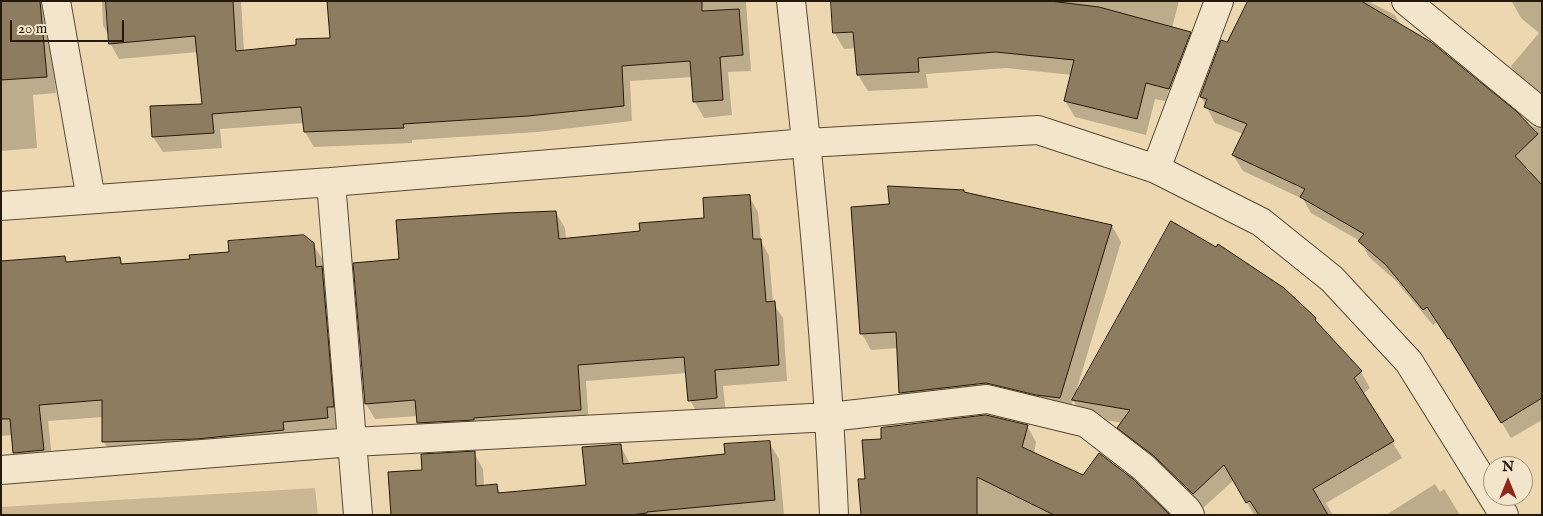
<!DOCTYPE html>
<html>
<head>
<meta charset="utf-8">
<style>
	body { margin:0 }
	#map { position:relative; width:1543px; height:516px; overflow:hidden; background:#edd7b0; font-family:"IM FELL English",serif }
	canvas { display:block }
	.frame { position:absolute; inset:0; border:2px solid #25190a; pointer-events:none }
	.north { position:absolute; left:1483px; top:456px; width:50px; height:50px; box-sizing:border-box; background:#f3e5cc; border:1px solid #a1937e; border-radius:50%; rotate:0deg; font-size:14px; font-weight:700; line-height:20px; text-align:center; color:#25190a }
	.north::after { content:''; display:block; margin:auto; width:18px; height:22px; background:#8f2418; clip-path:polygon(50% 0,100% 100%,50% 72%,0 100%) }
	.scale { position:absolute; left:10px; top:20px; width:114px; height:22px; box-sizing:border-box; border:2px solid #25190a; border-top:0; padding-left:6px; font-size:15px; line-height:18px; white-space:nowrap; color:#25190a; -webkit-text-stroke:4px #f3e5cc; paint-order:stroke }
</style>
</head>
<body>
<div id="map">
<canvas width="1543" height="516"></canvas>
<div class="frame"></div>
<div class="north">N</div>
<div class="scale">20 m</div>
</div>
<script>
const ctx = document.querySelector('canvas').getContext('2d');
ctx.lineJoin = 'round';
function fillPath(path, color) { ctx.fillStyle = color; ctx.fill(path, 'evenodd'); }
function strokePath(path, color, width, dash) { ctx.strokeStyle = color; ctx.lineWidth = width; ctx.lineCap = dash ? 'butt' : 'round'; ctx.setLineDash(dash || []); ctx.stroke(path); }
fillPath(new Path2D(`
	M315 488 318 515H1V507Z`), '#cbb794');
fillPath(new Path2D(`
	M1 1H41L49 15 56 93 33 95 37 148 1 151Z
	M102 1H241L244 51 297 46 331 39 328 1H750L746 2 751 71 728 72 732 115 704 118 695 102 693 77 630 81 632 121 538 132 412 140V143L314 147 305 132 304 123 220 129 222 148 163 152 153 137 203 105 198 52 119 59 110 43 109 36 103 25Z
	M832 1H1179L1172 28 1185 46 1165 101 1155 99 1146 135 1075 117 1065 101 1072 75 1006 68 926 74 928 88 868 91 858 75 856 48 844 49 834 32Z
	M1249 1H1368L1395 15 1401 26 1430 43 1531 126 1542 129V420L1511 438 1460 353 1458 354 1437 322 1433 325 1396 281 1369 257 1360 241 1311 213 1303 199 1243 171 1233 155 1243 134 1215 123 1201 97Z
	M1542 1V100L1520 82 1511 66 1539 33 1521 18 1512 2Z
	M965 194 1112 226 1121 242 1075 395 1315 318 1321 328 1361 372 1370 388 1363 394 1402 458 1326 503 1333 515H1254L1234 480 1202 509 1165 472 1128 444 1119 428 1123 423 1082 416 1073 400 1069 414 910 409 900 393 898 348 871 350 862 334 891 206Z
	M749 196 758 212 761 241 769 256 773 303 783 318 787 381 723 386 726 414 699 416 690 400 687 373 586 381 589 426 428 438 419 423 418 416 375 419 366 404 401 260 556 213 565 228 566 240 641 232 706 219Z
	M313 244 323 260 324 271 331 284 342 422 336 423 337 434 113 458 104 442 103 417 48 421 53 466 23 469 14 453 13 435 1 436V271L120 258 124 265 191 260 230 253Z
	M1027 426 1036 442 1034 454 1168 515H863Z
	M769 442 779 459 784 515H392L424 471 474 453 483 469 484 487 496 485 501 494 587 486 620 445 630 464 726 455Z
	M1435 484 1440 492 1444 489 1460 515H1386Z`), '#0003');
const building = new Path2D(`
	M1 1H40L47 77 1 80Z
	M106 1H233L236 51 296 45V39L330 38 327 1H702V11L739 9 743 55 720 57 723 100 693 102 690 61 622 66 624 106 528 116 403 124 404 128 304 132 301 107 212 114 214 133 152 137 150 106 202 104 195 36 109 44Z
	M831 1H1050L1099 7 1191 32 1169 89 1146 83 1137 119 1064 101 1074 60 996 52 918 58 919 72 857 75 853 32 833 33Z
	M1248 1H1361L1431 42 1516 111 1538 134 1515 156 1542 185V398L1501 423 1449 338 1448 339 1427 307 1423 310 1386 265 1358 241 1364 234 1300 197 1305 189 1232 155 1247 124 1204 107 1207 99 1200 97 1221 40 1227 42Z
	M888 186 964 190V192L1112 225 1060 398 1036 395 986 383 899 393 896 332 860 334 851 207 889 204Z
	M750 195 753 239H761L766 302 775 301 779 365 715 370 717 398 688 401 684 357 578 365 581 410 474 418V420L417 423 415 400 365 404 353 263 399 259 396 220 505 213 556 211 559 239 640 231 639 223 704 218 703 198Z
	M1171 221 1216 247 1218 244 1284 288 1316 318 1315 320 1362 371 1354 378 1394 441 1313 489 1328 515H1259L1250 501 1246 503 1224 465 1193 494 1154 456 1117 428 1130 410 1072 400Z
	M304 235 314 243 316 267 322 266 334 407H327L328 418 283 422 284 430 197 439 102 442V400L39 405 44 450 13 453 10 419H1V261L65 256 66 262 120 257 121 264 190 259 189 255 229 252 228 241Z
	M986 415 1028 425 1022 447 1083 475 1099 453 1133 479 1170 515H1054L977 477V515H861L858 479H865L862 440 881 439V428Z
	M770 441 775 500 647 512V513L631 515H391L388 472 422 470 421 454 475 451 476 486 497 484 498 493 586 485 582 447 621 444 623 464 725 454 724 444Z`);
fillPath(building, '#8d7c60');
strokePath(building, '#25190a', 1);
const minor = new Path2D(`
	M56 1 91 199
	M791 1C810 172 827 343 834 515
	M1406 1 1542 113
	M1156 169 1219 1
	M331 182 358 515
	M1 206 331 182 807 143 1038 130 1156 169 1261 222 1332 279 1409 362 1504 515
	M1 470 353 442 830 417 987 399 1086 423 1143 467 1187 510 1190 515`);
strokePath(minor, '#574834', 30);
strokePath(minor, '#f3e5cc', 28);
</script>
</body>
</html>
